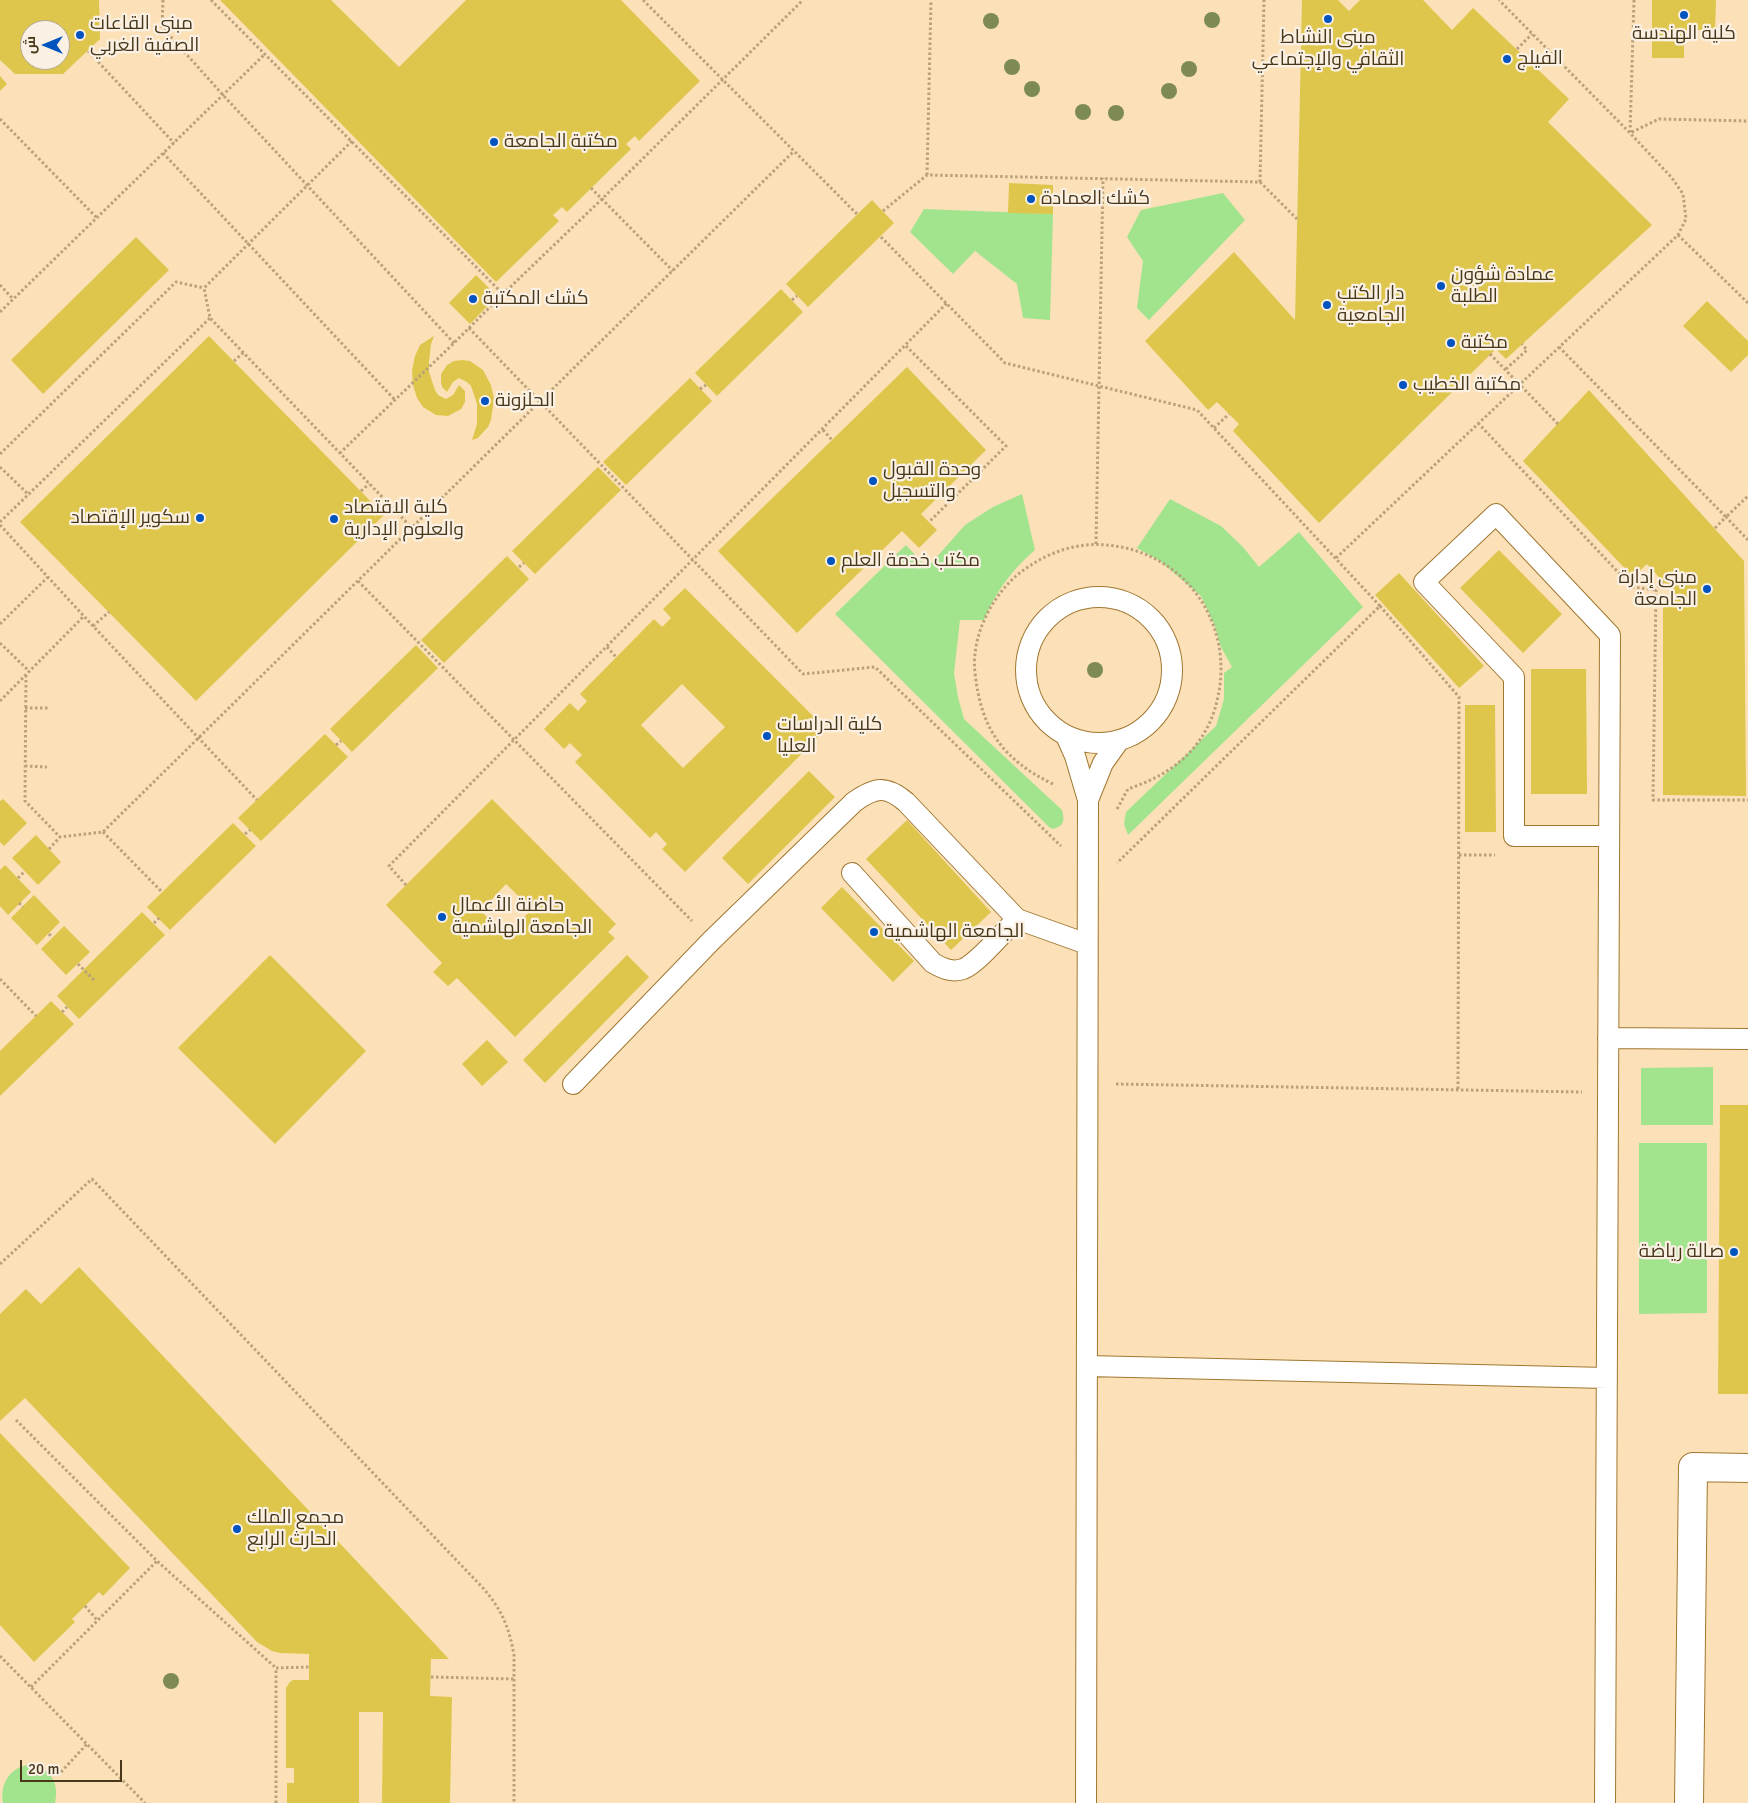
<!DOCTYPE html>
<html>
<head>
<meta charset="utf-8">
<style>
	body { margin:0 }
	#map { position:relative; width:1748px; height:1803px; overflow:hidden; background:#fce1b8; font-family:Signika,Cairo,sans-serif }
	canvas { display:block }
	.north { position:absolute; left:20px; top:20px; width:50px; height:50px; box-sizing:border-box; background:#faf1e4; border:1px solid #b3a793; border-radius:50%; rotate:270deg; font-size:14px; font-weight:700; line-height:20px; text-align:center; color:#49371a }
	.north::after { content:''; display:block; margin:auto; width:18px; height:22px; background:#0054bd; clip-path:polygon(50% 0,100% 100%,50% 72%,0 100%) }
	.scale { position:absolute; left:20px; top:1760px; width:102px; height:22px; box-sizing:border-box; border:2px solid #49371a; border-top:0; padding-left:6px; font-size:15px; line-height:18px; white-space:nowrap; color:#49371a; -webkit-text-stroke:4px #faf1e4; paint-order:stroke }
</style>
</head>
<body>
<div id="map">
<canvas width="1748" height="1803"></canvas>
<div class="north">ش</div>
<div class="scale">20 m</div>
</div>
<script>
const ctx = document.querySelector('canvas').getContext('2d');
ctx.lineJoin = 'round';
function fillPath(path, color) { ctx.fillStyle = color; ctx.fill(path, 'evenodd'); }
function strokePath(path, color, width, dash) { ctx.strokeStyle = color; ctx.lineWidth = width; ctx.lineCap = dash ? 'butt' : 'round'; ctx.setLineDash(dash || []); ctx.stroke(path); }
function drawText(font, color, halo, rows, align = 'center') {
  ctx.font = font + ' Signika,Cairo,sans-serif'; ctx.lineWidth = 4.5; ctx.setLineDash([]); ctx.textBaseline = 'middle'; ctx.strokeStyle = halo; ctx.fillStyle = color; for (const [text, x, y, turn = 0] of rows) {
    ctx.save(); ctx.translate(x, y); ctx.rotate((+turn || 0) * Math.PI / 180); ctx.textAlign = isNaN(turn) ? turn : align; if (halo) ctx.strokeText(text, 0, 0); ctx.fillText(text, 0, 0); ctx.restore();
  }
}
fillPath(new Path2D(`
	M1223 193 1245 220 1149 320 1137 308 1143 261 1127 237 1141 210Z
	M924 209 1053 214 1050 320 1023 318 1017 284 975 251 953 274 910 232Z
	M1022 494 1035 550C1011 571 997 590 984 620H960L954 673 958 697 964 719 1062 810C1065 821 1064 826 1053 829L1049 827 835 614 906 545 927 568 965 525 993 507Z
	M1170 499 1221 526 1243 547 1259 567 1299 532 1363 607 1128 835 1124 824 1126 812 1216 726 1224 699V673L1232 667 1221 647 1214 624 1201 596 1160 561 1137 548Z
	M1713 1067V1125H1641V1068Z
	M1639 1143H1707V1313L1639 1314Z
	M27 1765C49 1767 60 1781 55 1803H3C0 1784 9 1769 27 1765Z`), '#a2e38e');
fillPath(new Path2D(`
	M0 0H99L100 39 63 74H15L0 60ZM30 30H60V60H30Z
	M220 0H331L399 67 466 0H621L700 81 639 141 635 136 626 144 631 149 567 212 562 207 553 215 559 221 496 282Z
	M1302 0H1338L1349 11 1360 0H1423L1452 30 1473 8 1569 99 1548 122 1652 225 1506 359 1496 349 1319 523 1233 431 1239 424 1217 402 1208 410 1145 341 1234 252 1295 320Z
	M1652 0H1716L1715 30H1684V58H1652Z
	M0 76 7 84 0 91Z
	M1009 183 1053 185V214L1008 213Z
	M872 200 894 223 808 307 786 284Z
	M136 237 169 270 43 394 11 360Z
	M476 275 497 296 470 324 449 303Z
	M781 289 803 312 717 396 695 373Z
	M1707 301 1748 341V355L1731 372 1683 326Z
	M209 336 384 515 196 701 20 522Z
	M434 336 431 344 429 362V372L435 390 438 395 446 399 453 395 459 385 465 391V402L461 409 448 416 436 415 423 407 417 398 413 385 412 370 415 356 420 345Z
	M462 360 470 361 483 370 491 385 494 399 491 420 488 427 478 438 472 440 477 424V404L471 386 467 382 459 378 453 382 447 392 442 387 441 382V374L447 365 454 361Z
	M907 367 986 450 921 514 937 530 919 548 902 531 797 633 718 551Z
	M690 378 712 401 626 485 603 462Z
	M1589 390 1744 561 1746 796 1663 795V608L1676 596 1647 564 1633 577 1523 461Z
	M598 467 621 490 535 574 512 551Z
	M1499 550 1562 614 1523 653 1460 588Z
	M507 556 529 579 444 663 421 640Z
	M1399 573 1484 666 1459 688 1375 595Z
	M685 588 826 729 685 872 662 849 667 844 656 832 650 838 575 762 582 755 570 743 564 749 544 729 570 703 578 711 587 701 580 694 654 619 662 627 671 618 663 609ZM682 684 725 727 683 768 641 725Z
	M416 645 438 668 352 752 330 729Z
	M1531 669H1586L1587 794H1531Z
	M1465 705H1495L1496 832H1465Z
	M325 734 348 757 261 841 238 818Z
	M809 771 835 797 748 884 722 858Z
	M3 799 27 823 4 846 0 842V801Z
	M492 799 616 924 608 932 615 938 515 1037 457 978 448 986 433 972 442 963 386 905ZM506 884 532 909 506 936 481 911Z
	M907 820 991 912 951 950 866 859Z
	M233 823 256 846 170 930 147 907Z
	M36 835 61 862 38 885 12 858Z
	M5 865 31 892 8 915 0 906V870Z
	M842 887 914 961 893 982 821 908Z
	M34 895 60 922 37 945 11 918Z
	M142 912 165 935 79 1019 57 996Z
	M64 926 90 952 66 975 41 949Z
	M270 955 366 1051 275 1144 178 1048Z
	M627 955 649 977 545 1083 523 1060Z
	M51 1001 74 1024 0 1096V1051Z
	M487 1040 508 1062 482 1086 462 1064Z
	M1720 1105H1748V1394H1718Z
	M79 1267 449 1659H431L430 1696 452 1697 450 1803H382L383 1712H359V1803H287V1783H294V1768H286V1688L290 1682 293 1680H309V1654L280 1653 272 1651 257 1642 25 1398 0 1421V1314L26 1289 41 1304Z
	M0 1433 130 1568 103 1596 99 1592 72 1619 75 1622 34 1662 0 1625Z`), '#ddc64b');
const service = new Path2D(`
	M1026 670a73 73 0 1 1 146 0a73 73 0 1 1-146 0Z
	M1067 738 1075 756 1088 800 1086 1803
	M1088 800 1103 763 1118 742
	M852 873 933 963C942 968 952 973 963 969 978 963 1004 931 1017 919
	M1608 1038 1748 1039
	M573 1084 711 941 854 802C875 787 886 785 906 802L1017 919 1087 944
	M1087 1366 1607 1378
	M1605 1803 1610 635 1496 514 1424 582 1514 677V836H1609`);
const minor = new Path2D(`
	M1689 1803 1693 1467 1748 1468`);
strokePath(service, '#a07730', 22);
strokePath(minor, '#a07730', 30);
strokePath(new Path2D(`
	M163 0 162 27 223 95 454 343
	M211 0 503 294 454 343 340 453
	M643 0 857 214
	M1634 0 1630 133 1659 119 1748 121
	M1517 49 1532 34
	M88 51 174 143
	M0 119 97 218
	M352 141 204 288 210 318 412 528
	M163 153 395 400
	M927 175 931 0
	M1260 182 1297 219
	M591 188 673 271
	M883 211 927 175 1260 182 1264 0
	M1678 235 1748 303
	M881 237 1005 363 1197 410 1380 606 1117 863
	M0 285 13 299
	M503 294 602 199 803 0
	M792 300 797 296
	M0 312 265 54
	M469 328 803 674 875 667 1061 846
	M906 346 1006 446 929 522
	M1559 347 1726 517 1748 496
	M1490 354 1558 424
	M234 361 244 352
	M1506 369 1527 350 1522 344
	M700 389 706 385
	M1478 423 1632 587 1656 590
	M1214 428 1229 414
	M823 430 832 440
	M0 454 176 282 204 288
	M0 467 29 495
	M361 491 369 484
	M0 522 210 318
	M0 525 93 626 257 800
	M1715 528 1726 517 1748 540
	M1096 544 1103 178
	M1336 558 1678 235 1686 219 1683 194 1672 178 1630 133 1499 0
	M519 567 524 563
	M358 581 692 921
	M1663 582 1656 590 1653 800H1748
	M1380 606 1459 697 1458 1090
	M0 624 48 577
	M93 626 109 612
	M0 643 29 671
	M607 647 616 657
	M26 675 25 801 60 837
	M0 701 84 616
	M25 708H49
	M336 745 341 741
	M25 766 47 767
	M1053 784C1003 760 981 729 975 673 971 638 990 599 1016 576 1041 555 1073 542 1106 545 1185 551 1236 624 1217 701 1213 719 1203 739 1189 753 1172 771 1151 781 1128 789L1116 811
	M103 832 162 892
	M245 834 250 830
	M49 849 60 837 103 832 794 151
	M1459 855H1495
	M18 878 25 871
	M406 885 389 866 947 303
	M19 903 23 907
	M154 923 159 918
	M49 934 52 937
	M78 964 95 981
	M0 979 36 1016
	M62 1012 67 1007
	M1116 1084 1582 1092
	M0 1264 92 1179 483 1588C502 1610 509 1627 514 1655V1803
	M16 1420 157 1561 276 1668
	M85 1606 97 1620
	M0 1656 145 1803
	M431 1677 514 1679
	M31 1687 157 1561
	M61 1772 87 1744
	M276 1803V1668L309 1667`), '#b9a17c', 3, [2.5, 2.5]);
strokePath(service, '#fff', 20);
strokePath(minor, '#fff', 28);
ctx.fillStyle = '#7d8a53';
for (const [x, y] of [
	[1212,20],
	[991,21],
	[1012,67],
	[1189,69],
	[1032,89],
	[1169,91],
	[1083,112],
	[1116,113],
	[1095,670],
	[171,1681]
]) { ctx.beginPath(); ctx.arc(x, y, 8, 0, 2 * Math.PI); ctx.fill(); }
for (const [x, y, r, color] of [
	[1684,15,5,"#0054bd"],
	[1328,19,5,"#0054bd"],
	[80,35,5,"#0054bd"],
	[1507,59,5,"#0054bd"],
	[494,142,5,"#0054bd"],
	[1031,199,5,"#0054bd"],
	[1441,286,5,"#0054bd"],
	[473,299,5,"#0054bd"],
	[1327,305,5,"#0054bd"],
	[1451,343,5,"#0054bd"],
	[1403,385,5,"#0054bd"],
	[485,401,5,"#0054bd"],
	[873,481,5,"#0054bd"],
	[200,518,5,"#0054bd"],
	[334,519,5,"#0054bd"],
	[831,561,5,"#0054bd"],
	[1707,589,5,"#0054bd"],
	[767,736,5,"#0054bd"],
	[442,917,5,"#0054bd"],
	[874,932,5,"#0054bd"],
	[1734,1252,5,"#0054bd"],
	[237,1529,5,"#0054bd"]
]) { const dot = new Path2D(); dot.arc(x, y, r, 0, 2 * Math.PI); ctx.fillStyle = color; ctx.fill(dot); strokePath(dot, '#faf1e4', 2); }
drawText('19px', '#49371a', '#faf1e4', [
	["مبنى القاعات",90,24],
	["الصفية الغربي",90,46],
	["كلية الهندسة",1684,34,"center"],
	["مبنى النشاط",1328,38,"center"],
	["الثقافي والإجتماعي",1328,60,"center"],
	["الفيلج",1517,59],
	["مكتبة الجامعة",504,142],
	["كشك العمادة",1041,199],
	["عمادة شؤون",1451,275],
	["الطلبة",1451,297],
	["دار الكتب",1337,294],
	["الجامعية",1337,316],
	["كشك المكتبة",483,299],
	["مكتبة",1461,343],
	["مكتبة الخطيب",1413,385],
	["الحلزونة",495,401],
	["وحدة القبول",883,470],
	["والتسجيل",883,492],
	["كلية الاقتصاد",344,508],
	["والعلوم الإدارية",344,530],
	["سكوير الإقتصاد",190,518,"right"],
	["مكتب خدمة العلم",841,561],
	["مبنى إدارة",1697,578,"right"],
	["الجامعة",1697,600,"right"],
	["كلية الدراسات",777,725],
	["العليا",777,747],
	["حاضنة الأعمال",452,906],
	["الجامعة الهاشمية",452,928],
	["الجامعة الهاشمية",884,932],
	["صالة رياضة",1724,1252,"right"],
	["مجمع الملك",247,1518],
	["الحارث الرابع",247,1540]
], 'left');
</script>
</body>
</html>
